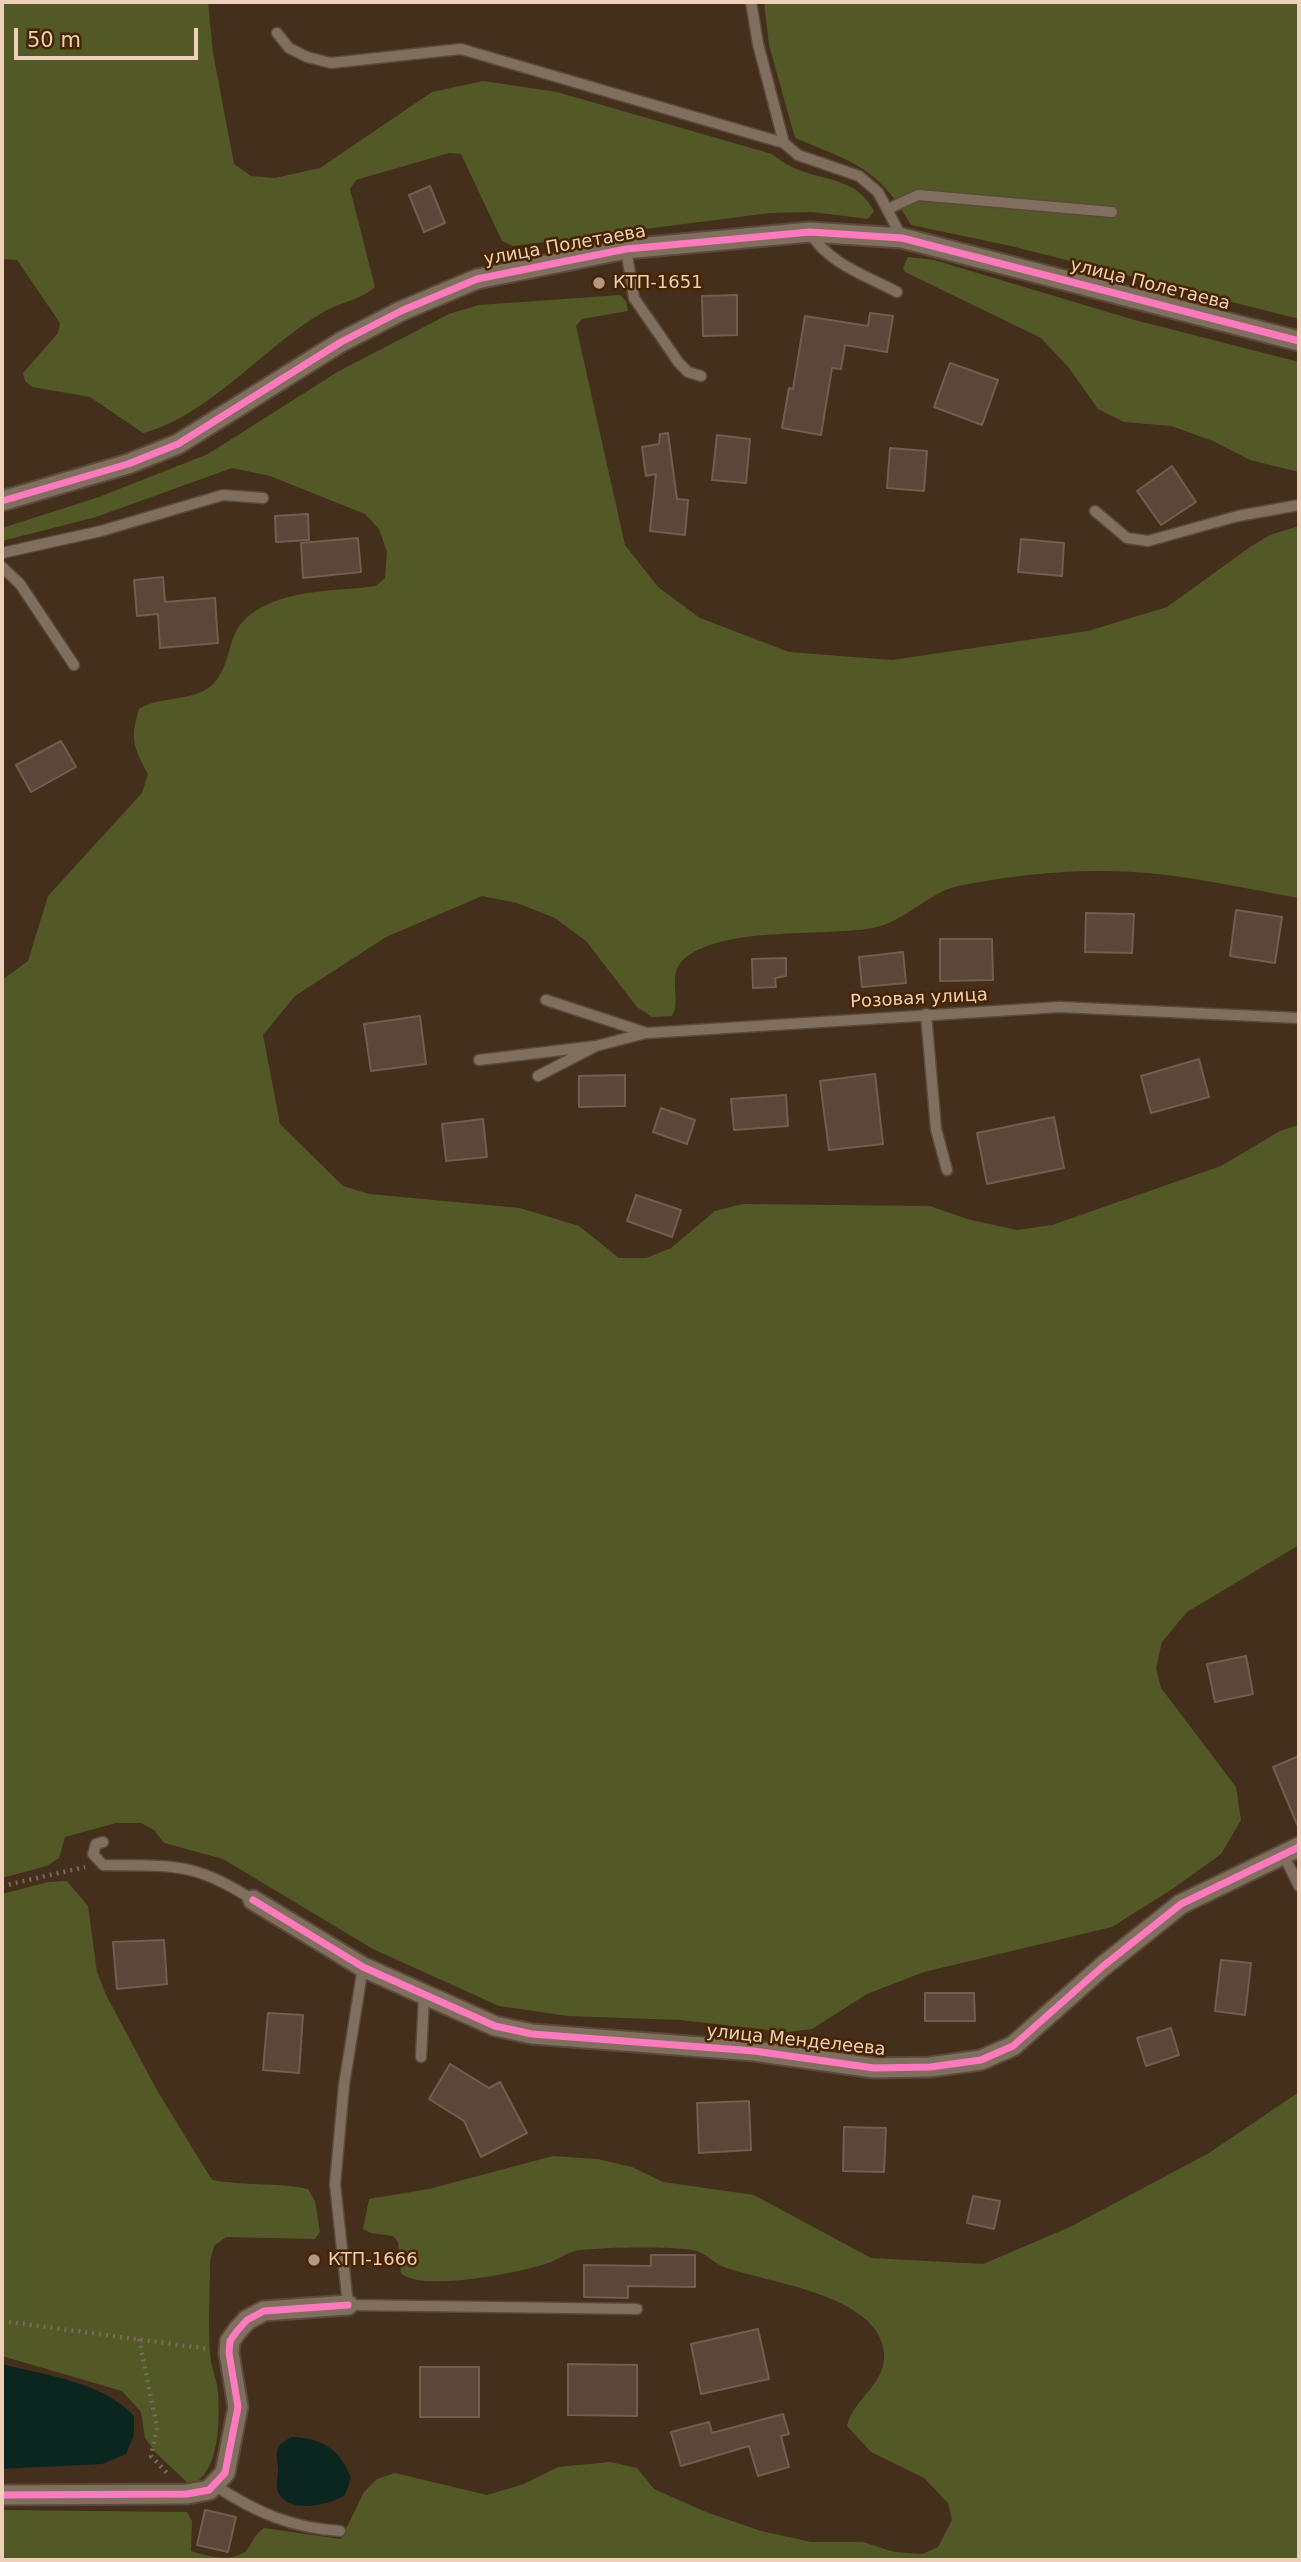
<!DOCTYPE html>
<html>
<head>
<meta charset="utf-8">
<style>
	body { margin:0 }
	#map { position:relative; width:1301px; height:2562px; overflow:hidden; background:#432f1b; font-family:"DejaVu Sans",sans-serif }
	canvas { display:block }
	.frame { position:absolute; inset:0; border:4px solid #eed0ba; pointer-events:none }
	.scale { position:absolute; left:14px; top:28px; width:184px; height:32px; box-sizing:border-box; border:4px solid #eed0ba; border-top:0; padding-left:9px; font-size:21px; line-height:24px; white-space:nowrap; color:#eed0ba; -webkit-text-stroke:5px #472400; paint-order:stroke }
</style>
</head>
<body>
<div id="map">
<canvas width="1301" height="2562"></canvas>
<div class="frame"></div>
<div class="scale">50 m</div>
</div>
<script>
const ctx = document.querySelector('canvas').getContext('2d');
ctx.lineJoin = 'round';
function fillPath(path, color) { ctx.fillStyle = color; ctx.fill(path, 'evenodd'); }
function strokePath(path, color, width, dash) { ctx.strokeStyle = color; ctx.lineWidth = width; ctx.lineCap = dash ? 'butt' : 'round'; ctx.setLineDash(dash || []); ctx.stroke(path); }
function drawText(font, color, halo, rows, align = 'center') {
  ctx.font = font + ' "DejaVu Sans",sans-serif'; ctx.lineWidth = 5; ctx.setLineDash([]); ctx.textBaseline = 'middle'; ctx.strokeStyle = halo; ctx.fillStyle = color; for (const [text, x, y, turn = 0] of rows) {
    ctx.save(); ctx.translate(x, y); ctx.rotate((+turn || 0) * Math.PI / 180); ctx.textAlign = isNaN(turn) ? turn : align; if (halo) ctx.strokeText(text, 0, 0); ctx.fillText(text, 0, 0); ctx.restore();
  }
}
fillPath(new Path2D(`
	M2 2H208L213 53 234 164 251 176 275 178 320 168 432 92 483 81 557 92 772 154C779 159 785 164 792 167 823 182 856 176 874 211L868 219 812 212 770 213 513 246 502 241 461 154 449 153 356 180 350 189 375 287C362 299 343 302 327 310 267 343 210 416 143 433L90 397 32 387 25 381 23 373 58 333 60 323 17 260 2 259Z
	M764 2H1299V319L1011 246 911 225C879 167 852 162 795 138L769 45Z
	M908 257 934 260 1131 319 1299 362V472L1250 460 1213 441 1171 426 1124 422 1098 409 1069 368 1041 338 905 272 903 268Z
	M620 295 626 301 628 311 582 319 576 326 625 545 658 587 700 618 789 652 892 660 1088 631 1167 607 1250 547 1270 535 1299 526V898C1253 890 1205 879 1158 874 1093 867 1022 873 958 886 930 892 904 922 873 928 823 937 719 925 682 961 667 977 682 999 672 1016L652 1017 637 1007 586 941 555 918 517 903 482 896 386 937 295 996 263 1035 280 1124 343 1186 369 1194 520 1208 579 1226 619 1258H646L671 1248 715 1211 743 1204 930 1206 967 1219 1017 1230 1052 1225 1221 1166 1280 1131 1299 1125V1545L1187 1612 1162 1642 1156 1668 1161 1688 1236 1787 1241 1820 1221 1854 1174 1888 1112 1927 924 1972 867 1994 812 2029 787 2032 680 2020 568 2016 499 2006 373 1949 223 1859 164 1843 154 1830 141 1823H116L65 1837 59 1858 47 1866 2 1878V980L28 961 48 896 142 793 148 774C133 747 130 739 139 709 161 695 195 703 214 683 229 667 228 641 240 625 270 588 333 592 376 586L385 578 387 552 379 529 365 514 270 476 232 468 96 517 2 541V528L99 497 208 454 339 371 449 314 479 305Z
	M67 1881 88 1906 97 1972 106 1995 158 2092 212 2180C243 2186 276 2182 308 2189L315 2201 320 2232 315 2239 226 2237 214 2246 210 2261C210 2292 208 2323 210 2354 211 2367 217 2379 218 2392 220 2419 220 2475 190 2485L156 2453 145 2438 141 2412 122 2391 2 2356V1894L48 1882Z
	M1299 2092V2560H2V2510L187 2512 192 2521 191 2551C209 2557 232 2562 246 2551 253 2542 254 2535 264 2528L341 2539 364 2492 377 2479 395 2473 487 2495 524 2484 558 2467 610 2462 637 2468 654 2489 706 2512 761 2531 811 2542H863L894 2552 922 2554 938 2547 952 2520 948 2503 924 2478 871 2452 847 2426C853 2399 887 2383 884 2353 879 2294 767 2283 724 2267 714 2263 706 2254 697 2251 677 2246 595 2247 575 2251 566 2253 559 2259 551 2262 526 2272 419 2293 401 2273L398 2242 393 2236 371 2233 363 2229 369 2199 429 2189 553 2156 598 2159 632 2167 663 2182 754 2195 871 2258 983 2264 1070 2227 1209 2153Z`), '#525926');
fillPath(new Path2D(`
	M2 2364C47 2376 101 2381 134 2416V2435L126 2454 102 2464 2 2469Z
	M292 2437C322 2438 341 2450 351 2478L345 2495C330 2505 290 2514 279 2494 274 2485 279 2476 278 2467 276 2450 275 2445 292 2437Z`), '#0b261f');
const building = new Path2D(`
	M430 186 445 223 424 232 409 195Z
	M737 295V335L703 336 702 296Z
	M870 313 893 316 887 352 845 345 841 369 832 368 821 435 782 428 789 388 793 389 805 316 868 326Z
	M950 363 998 380 982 425 934 407Z
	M668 433 677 499 688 500 685 535 650 531 656 474 646 476 642 447 659 444 660 434Z
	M717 435 750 439 746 483 712 480Z
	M890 448 927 451 924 491 887 488Z
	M1172 466 1196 502 1161 525 1137 491Z
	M308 514 309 540 276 542 275 516Z
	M358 538 361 572 303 578 301 543Z
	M1021 539 1064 543 1062 576 1018 572Z
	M163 577 165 602 215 598 218 643 160 648 158 614 137 616 134 580Z
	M61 741 76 767 31 792 16 765Z
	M1236 910 1282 917 1275 963 1230 956Z
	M1086 913 1134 914 1132 953 1085 952Z
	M940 939H992L993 980 940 981Z
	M903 952 906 983 862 987 859 957Z
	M786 958V976L775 978 776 987 753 988 752 959Z
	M420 1016 426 1064 371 1071 364 1024Z
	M1199 1059 1209 1097 1151 1113 1141 1076Z
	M875 1074 883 1144 829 1150 820 1081Z
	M625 1075V1106L579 1107V1076Z
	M786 1095 788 1126 734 1130 731 1099Z
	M661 1108 695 1120 687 1144 653 1132Z
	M1054 1117 1064 1168 987 1184 977 1133Z
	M483 1119 487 1157 446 1161 442 1124Z
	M636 1195 681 1210 672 1237 627 1221Z
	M1246 1656 1253 1694 1215 1702 1207 1664Z
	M1299 1756V1829L1273 1767Z
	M164 1940 167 1984 117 1989 113 1942Z
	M1221 1960 1251 1963 1245 2015 1215 2011Z
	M925 1993H974L975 2021H925Z
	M268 2013 303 2015 299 2073 263 2070Z
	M1171 2028 1179 2055 1146 2066 1137 2038Z
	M450 2064 489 2088 500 2082 527 2133 481 2157 464 2121 429 2099Z
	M749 2101 751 2150 699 2153 697 2103Z
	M844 2127 886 2128 884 2172 843 2171Z
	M973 2196 1000 2201 994 2229 967 2223Z
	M651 2255H695V2287L628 2286V2298L584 2297V2265L651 2266Z
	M758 2329 769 2379 701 2394 691 2344Z
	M568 2364 637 2365V2416L568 2415Z
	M420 2367H479V2417H420Z
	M783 2414 789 2434 781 2436 789 2467 758 2476 749 2446 681 2466 671 2432 709 2422 712 2433Z
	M205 2510 236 2517 228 2552 197 2545Z`);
fillPath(building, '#5b4639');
strokePath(building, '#725d50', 2);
const lane = new Path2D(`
	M751 2 758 44 784 143 798 155 859 176 878 192 902 238
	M277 33 289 48 307 57 331 63 461 49 784 143
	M888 209 918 195 1112 212
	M810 232C827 263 867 276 897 292
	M626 249 634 298 679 363 688 372 701 376
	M1095 511 1127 538 1148 541 1238 516 1299 505
	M2 553 101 531 223 495 263 498
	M2 567 20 584 74 665
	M546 1000 647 1033 1060 1007 1299 1018
	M926 1014 936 1129 947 1170
	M479 1060 596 1046
	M538 1076 596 1046 646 1033
	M103 1842 96 1844 93 1854 103 1865C171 1866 194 1861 253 1900
	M1283 1854 1299 1886
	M363 1967 344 2085 335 2184 348 2305 637 2309
	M421 2057 424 1997
	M216 2486C255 2512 292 2528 340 2531`);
const street = new Path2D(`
	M2 501 128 464 178 444 341 342 401 311 477 279 626 249 810 232 902 238 1299 341
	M253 1900 363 1967 495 2026 532 2034 754 2051 874 2068 930 2067 981 2060 1013 2046 1102 1967 1181 1904 1299 1847
	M2 2495 187 2494 209 2490 225 2473 238 2407 229 2353 230 2341 237 2331 247 2320 264 2311 348 2305`);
strokePath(lane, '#5b493a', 13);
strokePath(street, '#5b493a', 23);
strokePath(new Path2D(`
	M2 1886 85 1867
	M2 2321 209 2349
	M139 2339 157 2427 151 2456 167 2473`), '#79695a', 4.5, [2, 5]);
strokePath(lane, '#806e5e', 10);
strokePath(street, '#806e5e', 19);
strokePath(new Path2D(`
	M2 501 128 464 178 444 341 342 401 311 477 279 626 249 810 232 902 238 1299 341
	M253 1900 363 1967 495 2026 532 2034 754 2051 874 2068 930 2067 981 2060 1013 2046 1102 1967 1181 1904 1299 1847
	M2 2495 187 2494 209 2490 225 2473 238 2407 229 2353 230 2341 237 2331 247 2320 264 2311 348 2305`), '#fd7abc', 7);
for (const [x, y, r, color] of [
	[599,283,7,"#b29882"],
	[314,2260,7,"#b29882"]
]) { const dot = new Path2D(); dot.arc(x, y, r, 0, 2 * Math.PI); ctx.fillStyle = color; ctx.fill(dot); strokePath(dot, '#472400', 2.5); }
drawText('18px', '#eed0ba', '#472400', [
	["улица Полетаева",565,246,-10],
	["улица Полетаева",1150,285,14],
	["Розовая улица",919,999,-3],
	["улица Менделеева",796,2041,6]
]);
drawText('18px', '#eed0ba', '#472400', [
	["КТП-1651",613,283],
	["КТП-1666",328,2260]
], 'left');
</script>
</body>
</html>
